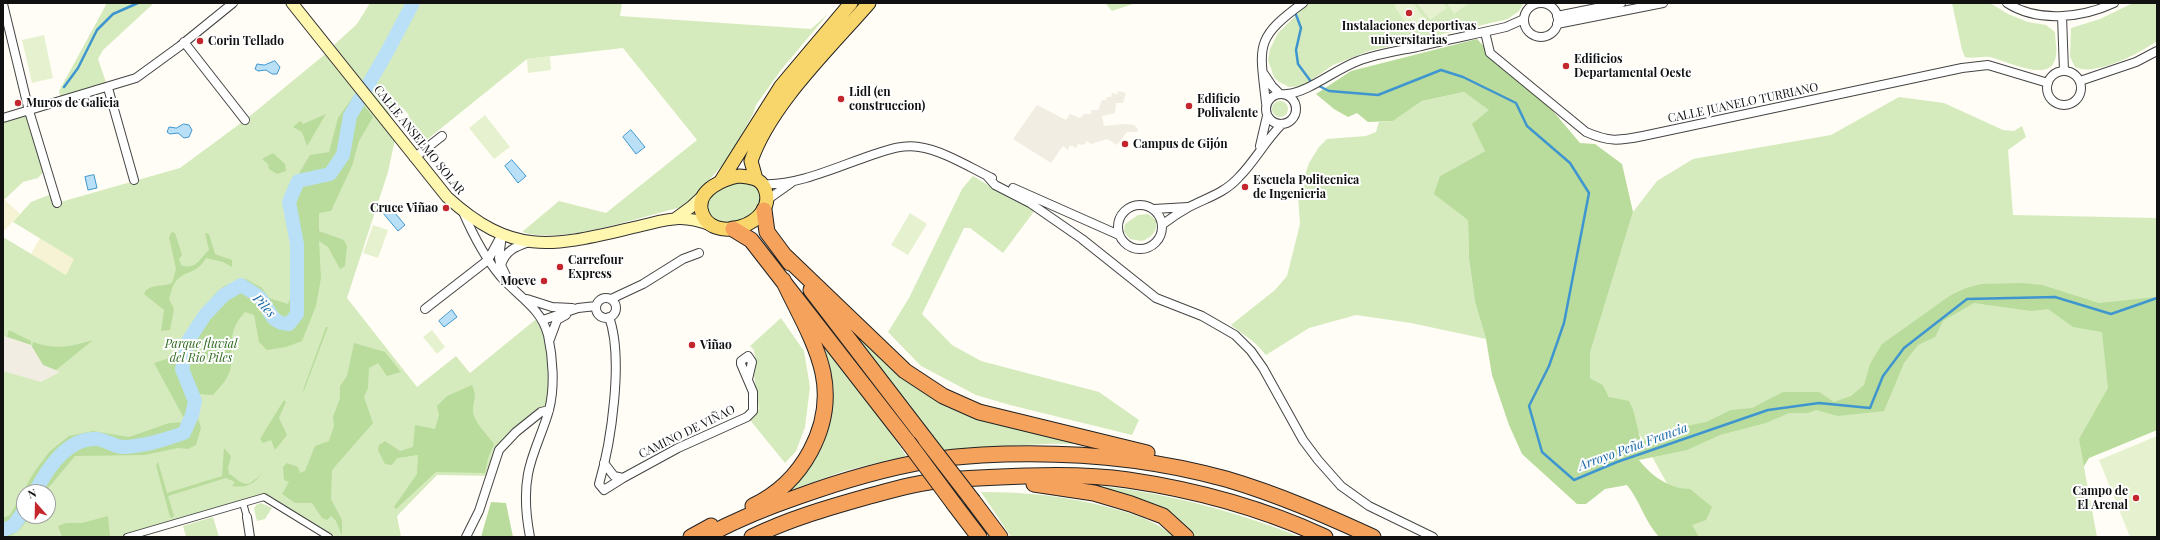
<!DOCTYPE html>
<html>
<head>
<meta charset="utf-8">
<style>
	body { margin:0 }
	#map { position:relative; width:2160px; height:540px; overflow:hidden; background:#fffdf5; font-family:"Playfair Display",serif }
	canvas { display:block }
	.frame { position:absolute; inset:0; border:4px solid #111; pointer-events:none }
	.north { position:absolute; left:16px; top:484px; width:40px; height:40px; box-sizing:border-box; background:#fff; border:1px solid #a0a0a0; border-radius:50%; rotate:340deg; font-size:11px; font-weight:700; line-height:16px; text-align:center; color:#111 }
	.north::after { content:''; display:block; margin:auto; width:14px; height:18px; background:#c4262e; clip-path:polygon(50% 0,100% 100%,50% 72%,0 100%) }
</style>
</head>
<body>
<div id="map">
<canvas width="2160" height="540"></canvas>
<div class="frame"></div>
<div class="north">N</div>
</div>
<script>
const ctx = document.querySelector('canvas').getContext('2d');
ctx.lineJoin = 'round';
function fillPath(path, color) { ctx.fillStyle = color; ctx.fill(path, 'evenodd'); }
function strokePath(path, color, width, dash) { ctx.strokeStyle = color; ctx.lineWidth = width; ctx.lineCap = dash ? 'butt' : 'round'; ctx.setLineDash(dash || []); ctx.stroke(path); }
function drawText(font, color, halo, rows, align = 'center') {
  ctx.font = font + ' "Playfair Display",serif'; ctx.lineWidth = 4; ctx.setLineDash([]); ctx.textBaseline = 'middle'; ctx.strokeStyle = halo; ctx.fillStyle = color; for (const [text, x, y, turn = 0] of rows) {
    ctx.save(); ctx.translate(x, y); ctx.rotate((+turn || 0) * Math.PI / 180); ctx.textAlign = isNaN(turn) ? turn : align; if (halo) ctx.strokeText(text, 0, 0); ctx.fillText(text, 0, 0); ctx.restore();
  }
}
fillPath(new Path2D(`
	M3 198 20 214 3 232Z
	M40 238 75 259 66 275 31 254Z`), '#f6f3d4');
fillPath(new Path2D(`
	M107 3H154L103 50 98 59 108 88 61 101 59 91Z
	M370 3H622L620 16 811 29 828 14 781 70 756 105 753 114 729 158 687 204 678 208C636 218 561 245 522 232L559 201 606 213 697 140 623 48 527 59 424 142 416 143 404 129 406 128 401 122 409 115 402 107 394 114 389 115 334 45 357 24Z
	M1105 3H1136L1112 11Z
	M1309 3H1524L1519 11 1508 19 1369 51 1333 65 1303 86 1289 87 1279 82 1274 77 1268 60 1270 49 1278 33Z
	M1952 3H1990L2008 14 2028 22 2046 25 2055 32C2055 40 2058 52 2055 60 2048 83 2005 60 1990 57 1982 56 1973 59 1965 57L1962 50Z
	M2133 3H2157V41C2140 53 2095 77 2075 67L2070 57 2071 28 2100 19Z
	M329 51 396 135 388 172 347 298 417 387 456 356 470 373 535 320H543L551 350 549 410 499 450 491 476 437 475 397 516 401 537H336L264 495 124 537H3V237L66 275 74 259 13 222 31 202 54 193 57 203 180 168 245 120ZM24 492H48V516H24Z
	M1464 92 1490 110 1485 151 1440 176 1468 220 1469 259 1475 302 1486 339 1411 323 1356 315 1309 328 1266 355 1255 343 1231 325 1275 290 1287 276 1300 224 1298 196 1309 163 1319 147 1327 139 1366 136 1376 132 1379 122 1393 121 1422 101Z
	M1899 97 1944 103 2003 130 2014 131 2022 126 2026 137 2008 150 2013 215 2157 218V430L2088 458 2084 467 2097 537H1697L1636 428 1633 409 1629 402 1609 397 1603 385 1590 378V353L1633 212 1657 181 1693 159 1831 135Z
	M1272 109a8 8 0 1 1 16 0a8 8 0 1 1-16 0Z
	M29 111 46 169 38 178 23 182 5 199 3 198V118Z
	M748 176 767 200 733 229 704 217 705 194Z
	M973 176 1011 199 1035 210 1003 253 970 228H964L922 314 952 345 981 361 1099 392 1139 420 1132 435 1010 405 976 395 921 366 888 332 909 298 962 189Z
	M1148 214 1156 220C1158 231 1152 237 1142 241L1130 239 1124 232 1125 224 1138 215Z
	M781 318 804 351 810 387 805 427 796 451 785 463 750 420 759 409 754 375 756 366 754 350 750 346Z
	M843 319 952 404 1094 444C1044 443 995 445 945 453Z
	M820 341 883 421 906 456 844 471 780 494C791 484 803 473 813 461 827 444 835 411 832 389 829 373 824 357 820 341Z
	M1091 485C1163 492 1232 510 1300 537H1194L1175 518 1094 488Z
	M981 492C1028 492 1066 496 1111 508 1133 514 1157 521 1174 537H1011Z
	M261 503 272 508 265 519 257 521 254 509 256 505Z
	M213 517 219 537H186L183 526Z`), '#d5ebbd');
fillPath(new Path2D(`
	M1477 39 1490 53 1536 91 1580 143 1595 144 1622 164 1633 212 1590 353V378L1603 385 1609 397 1629 401 1633 409 1641 442 1691 425 1706 422 1731 410 1752 408 1783 392H1819L1834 402 1851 396 1864 385 1870 364 1882 344 1951 295 1966 288 1981 284 2022 283 2042 285 2099 303 2157 297V430L2089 458 2084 466 2079 439 2108 388 2102 332 2073 327 2048 309 2031 311 1974 303 1943 321 1935 337 1918 345 1904 363 1884 411 1838 416 1816 410 1808 413H1789L1766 423 1720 435 1687 450 1639 460C1651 476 1670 489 1690 489L1712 507 1706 520 1692 525 1699 537H1659C1645 522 1640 501 1627 485L1605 489 1586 504H1577L1522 454 1509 425 1492 375 1486 339 1475 302 1469 259 1468 220 1434 194 1440 176 1485 151 1472 124 1489 110 1464 92 1422 101 1393 121 1368 122 1357 113 1348 117 1334 109 1316 94 1351 71Z
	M355 94 373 117 359 141 352 166 331 211 319 213V231L344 240 347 246 345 266 340 269 328 247 319 241 321 278 316 306 302 341 286 347 267 350 259 342 254 315 245 312C227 332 233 343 231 366 230 377 220 387 213 395L198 394 197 414 201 428 196 445 188 449 178 448 145 455 75 456 45 492H24V516H30C23 526 16 537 3 537V518L10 515 34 472 50 451 69 436 93 431 129 437 169 423 186 422 154 363 172 357 214 295 224 286 246 279 262 288 269 298 288 304 291 296 293 260 289 190 310 155 329 152 338 118Z
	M326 114 307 146 302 132 293 127 300 121 303 124Z
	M273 153 285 164 286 171 277 174 269 169 268 164 262 159Z
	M172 232 175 233 182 255 179 259 181 265C196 271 200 258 209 250L205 233 209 234 215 254 232 260V267L223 262 206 258C196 275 187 269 176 281 172 286 171 293 169 299L174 309 170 330 161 331 164 310 144 294 146 290C154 284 163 287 172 283L176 269 169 237Z
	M326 327H328L305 388 302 393Z
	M9 330 31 341V345L7 337Z
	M93 340 56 370 43 365 32 347 33 342C57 350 69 347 93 340Z
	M354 343 385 352 401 372 387 376 378 363 369 368 368 388 364 397 373 423 332 470 331 499 342 520V536L336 521 331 516 327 520 322 518 312 503H295L282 494 289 482 284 480 283 467 287 463 298 467 300 473 305 471 315 446 329 441 334 426 333 417 340 398V386L347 376Z
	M472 385C477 397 474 398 473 409 472 421 488 435 494 444L488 458 485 473 436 472 396 509 394 507 417 474 418 455 397 458 392 465 385 464 378 450 379 445 385 441 400 451 413 447 415 425 435 429 439 415 437 406 447 396Z
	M284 400 286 402 279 418 287 435 275 450 271 440 263 443 260 439Z
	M224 448 231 456 228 468 229 474C237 478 239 484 249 484L262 474C252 485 247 488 232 486L235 482 226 478 168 496 174 516 172 518 170 517 156 465 158 462 167 493 222 476Z
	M491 502 506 503 513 537H481Z
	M108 516 110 537H62L58 526 66 523H82Z`), '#b9dc9c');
fillPath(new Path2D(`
	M1398 3H1413L1425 19 1410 29 1394 6Z
	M1417 3H1443L1447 8 1430 20Z
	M1447 3H1469L1454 14Z
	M44 35 53 78 32 83 22 40Z
	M550 56 551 70 528 73 527 59Z
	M485 115 510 147 494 159 469 128Z
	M910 213 927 224 908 255 891 245Z
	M373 225 388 230 378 258 363 253Z
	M432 330 445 347 437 354 423 337Z
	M2157 436V537H2130L2099 460Z`), '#e6f2cf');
fillPath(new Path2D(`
	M1119 91 1126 93 1123 103H1116L1115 113 1102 116 1104 126 1125 124 1134 125 1138 129 1137 132H1127L1117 145 1107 139 1091 144 1087 141 1084 145 1078 144 1076 148 1070 145 1068 150 1063 146 1051 163 1013 139 1037 105 1066 120 1070 114 1080 118 1084 114H1091V110H1098L1102 100H1106L1107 97H1111L1112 93 1117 94Z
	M3 334 4 336 31 345 43 365 60 372 41 382 3 371Z`), '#f1ede2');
const water = new Path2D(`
	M275 61 280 67 277 74H272L266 70 258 71 255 69 257 64 264 65Z
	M184 124 189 125 192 130 189 137 184 138 178 133 170 134 167 132 169 127 176 128Z
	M631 130 645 147 636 154 623 137Z
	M512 160 526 176 518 183 505 166Z
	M94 175 97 188 88 190 85 177Z
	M390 207 405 225 398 231 383 213Z
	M452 310 457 317 444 327 439 321Z`);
fillPath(water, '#b9e0f7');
strokePath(water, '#3f96cf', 1);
strokePath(new Path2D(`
	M1295 12 1301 28 1296 50 1298 64 1312 83
	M1317 85 1329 91 1378 95 1441 70 1463 77 1516 103 1527 126 1570 163 1589 193 1564 323 1549 366 1529 406 1542 452 1574 480 1617 462 1768 410 1819 403 1870 408 1883 376 1904 348 1967 299 2055 297 2111 314 2157 298
	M64 87 78 68 97 30 113 14 138 3`), '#3f96cf', 2.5);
strokePath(new Path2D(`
	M35 492C47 469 67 437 97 439 106 440 115 447 124 447 145 446 164 440 184 433L192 415 195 401 182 369 188 341 205 315 224 295 241 285C247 289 255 293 260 298 272 311 269 323 289 324L297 314V244L289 202 298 181 330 174 343 155 350 116 386 54 413 3
	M3 530 13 526 24 511`), '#b9e0f7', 14);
const pedestrian = new Path2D(`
	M243 503 247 517
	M127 537 264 497 329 537`);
const minor = new Path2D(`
	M2007 3C2038 23 2082 18 2114 3
	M1524 20a17 17 0 1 1 34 0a17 17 0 1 1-34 0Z
	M3 4 29 111 57 203
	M1557 16 1621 3
	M2062 16 2064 71
	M1557 24 1663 3
	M1485 32 1490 53 1586 132C1609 142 1618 141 1643 136L1962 68 1988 65 2048 83
	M184 42 245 120
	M2047 88a17 17 0 1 1 34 0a17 17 0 1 1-34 0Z
	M1264 74 1272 86 1279 93
	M2080 81 2136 62 2157 51
	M108 88 134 180
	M1266 109a15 15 0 1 1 30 0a15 15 0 1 1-30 0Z
	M1287 94C1309 92 1334 70 1358 61 1376 54 1397 51 1417 47 1446 40 1476 34 1506 27L1524 19
	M1266 103C1260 47 1253 39 1303 3
	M3 118 136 78 180 46 233 3
	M1260 146 1267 116
	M414 158 442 136
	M987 176 995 185 1030 203 1082 239 1156 298 1202 316 1235 335 1251 351 1263 368 1303 440 1318 460 1341 486 1369 506 1433 537
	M763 184C797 186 839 166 872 155 887 150 903 144 919 147 942 150 971 168 992 178
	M1013 188 1119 235
	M767 200 791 183
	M1118 227a22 22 0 1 1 44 0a22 22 0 1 1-44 0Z
	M1154 209 1188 207
	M463 212C473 235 485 258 501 277 519 297 541 308 548 335 553 358 555 387 549 410 543 432 532 452 528 474 524 495 526 516 530 537
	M1163 224C1171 218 1180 212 1189 207 1206 198 1225 193 1239 177 1255 161 1265 141 1282 124
	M488 260 501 236
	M500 263 499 258 502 235
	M508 280 501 265C506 250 515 247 529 242
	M596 308a10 10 0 1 1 20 0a10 10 0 1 1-20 0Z
	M527 299 552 307 572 308
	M611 299 643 284 683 259 699 253
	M425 309 488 260
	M543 320 578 308 596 306
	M550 339 557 320 566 315
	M604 463 614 476 623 478 604 490 599 484C611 443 624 358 609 317
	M623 478 678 448 747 417 753 411V392L741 364V361L748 356 752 362 748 379
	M247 517 250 537
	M466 537 479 511 499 450 516 432 541 412 549 410`);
const secondary = new Path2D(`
	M292 3 447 197C516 260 557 245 640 226 670 219 681 214 711 225
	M676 218 691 207 705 194`);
const primary = new Path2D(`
	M739 176C750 177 761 178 765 189 779 224 708 248 701 209 698 189 724 179 739 176Z
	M756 179 751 161C770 105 830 48 869 3
	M721 181 781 86 851 3`);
const motorway = new Path2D(`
	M764 210 767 232 790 263
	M733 229 751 240 908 442
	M784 255 905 371 943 396 979 412 1147 453
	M811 290 926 440
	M1034 484 1094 493 1131 504 1163 516 1186 537
	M973 501 1000 537
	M954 504 979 537
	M753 506C802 483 834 427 823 373 816 341 797 310 783 280
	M691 537 711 526
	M704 537C734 521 765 508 797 497 841 481 885 468 932 460 956 456 980 455 1005 454 1079 452 1154 459 1226 479 1277 494 1325 515 1373 537
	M752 537C789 519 827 508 866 497 892 490 919 482 946 480 973 478 1001 477 1028 476 1061 475 1095 475 1128 480 1196 490 1262 508 1325 537`);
strokePath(pedestrian, '#444', 8);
strokePath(minor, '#444', 10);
strokePath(secondary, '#333', 13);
strokePath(primary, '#222', 15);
strokePath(motorway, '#222', 17);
strokePath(pedestrian, '#fff', 6);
strokePath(minor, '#fff', 8);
strokePath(secondary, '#fff6b0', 11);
strokePath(primary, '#f9d66b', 13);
strokePath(motorway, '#f5a25d', 15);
const motorwayBridge = new Path2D(`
	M926 440 973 501
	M908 442 954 504`);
strokePath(motorwayBridge, '#222', 17, []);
strokePath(motorwayBridge, '#f5a25d', 15);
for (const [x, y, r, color] of [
	[1409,13,4,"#c4262e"],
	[200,41,4,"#c4262e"],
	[1566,66,4,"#c4262e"],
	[841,99,4,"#c4262e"],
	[18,103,4,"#c4262e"],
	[1189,106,4,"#c4262e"],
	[1125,144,4,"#c4262e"],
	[1245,187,4,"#c4262e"],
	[446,208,4,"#c4262e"],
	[560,267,4,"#c4262e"],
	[544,281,4,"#c4262e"],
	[692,345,4,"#c4262e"],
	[2136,498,4,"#c4262e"]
]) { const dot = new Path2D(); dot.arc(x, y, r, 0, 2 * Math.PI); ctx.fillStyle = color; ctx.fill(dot); strokePath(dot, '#fff', 1.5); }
drawText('bold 12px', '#111', '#fff', [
	["Instalaciones deportivas",1409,26,"center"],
	["universitarias",1409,40,"center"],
	["Corin Tellado",208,41],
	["Edificios",1574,59],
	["Departamental Oeste",1574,73],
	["Lidl (en",849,92],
	["construccion)",849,106],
	["Edificio",1197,99],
	["Polivalente",1197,113],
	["Muros de Galicia",26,103],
	["Campus de Gijón",1133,144],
	["Escuela Politecnica",1253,180],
	["de Ingenieria",1253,194],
	["Cruce Viñao",438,208,"right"],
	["Carrefour",568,260],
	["Express",568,274],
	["Moeve",536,281,"right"],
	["Viñao",700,345],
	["Campo de",2128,491,"right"],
	["El Arenal",2128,505,"right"]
], 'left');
drawText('12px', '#111', '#fff', [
	["CALLE JUANELO TURRIANO",1743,103,-12],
	["CALLE ANSELMO SOLAR",419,140,51],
	["CAMINO DE VIÑAO",687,432,-26]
]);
drawText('italic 12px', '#2f6b1f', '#fff', [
	["Parque fluvial",201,344],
	["del Rio Piles",201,358]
]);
drawText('italic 13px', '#1768a6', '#fff', [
	["Piles",264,306,47],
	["Arroyo Peña Francia",1633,447,-20]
]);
</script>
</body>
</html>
